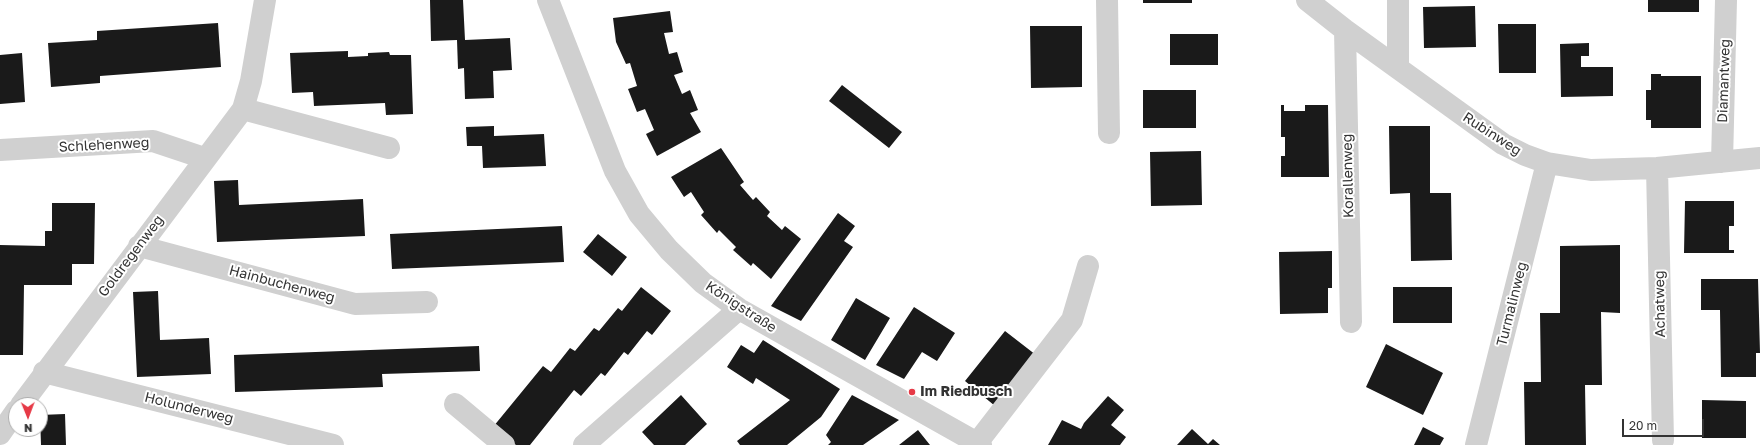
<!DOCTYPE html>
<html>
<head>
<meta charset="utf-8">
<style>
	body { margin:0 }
	#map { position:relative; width:1760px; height:445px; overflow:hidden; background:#fff; font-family:"Golos Text",sans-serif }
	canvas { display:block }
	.north { position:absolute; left:8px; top:397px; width:40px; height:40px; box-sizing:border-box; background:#fff; border:1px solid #adadad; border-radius:50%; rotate:179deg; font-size:11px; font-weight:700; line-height:16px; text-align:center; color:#333 }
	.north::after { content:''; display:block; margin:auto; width:14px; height:18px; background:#e63946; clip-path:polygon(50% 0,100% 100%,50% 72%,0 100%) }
	.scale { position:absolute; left:1622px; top:419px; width:82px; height:18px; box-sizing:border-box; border:2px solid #333; border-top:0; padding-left:5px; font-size:12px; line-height:14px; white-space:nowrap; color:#333; -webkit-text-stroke:3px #fff; paint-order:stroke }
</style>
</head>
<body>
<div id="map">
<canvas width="1760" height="445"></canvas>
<div class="north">N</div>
<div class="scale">20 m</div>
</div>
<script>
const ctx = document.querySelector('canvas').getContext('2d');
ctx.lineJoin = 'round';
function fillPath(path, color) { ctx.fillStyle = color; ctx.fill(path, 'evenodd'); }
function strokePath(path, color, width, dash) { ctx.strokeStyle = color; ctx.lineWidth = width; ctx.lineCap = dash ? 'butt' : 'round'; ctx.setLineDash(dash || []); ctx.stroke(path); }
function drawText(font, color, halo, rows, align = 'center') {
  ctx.font = font + ' "Golos Text",sans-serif'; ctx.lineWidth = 4; ctx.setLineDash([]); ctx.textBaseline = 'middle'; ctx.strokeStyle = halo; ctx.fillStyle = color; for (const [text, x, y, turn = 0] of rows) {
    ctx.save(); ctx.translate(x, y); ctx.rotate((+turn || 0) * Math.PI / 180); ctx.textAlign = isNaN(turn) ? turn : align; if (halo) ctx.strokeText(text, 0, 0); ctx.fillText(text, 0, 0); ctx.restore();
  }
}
fillPath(new Path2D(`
	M430 0H463L465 40 510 38 512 70 493 71 494 98 465 99 464 68 458 69 457 40 431 41Z
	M1143 0H1192V3H1143Z
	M1648 0H1699V12H1648Z
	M1475 6 1476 47 1424 48 1423 7Z
	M670 11 673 32 664 33 669 54 677 52 683 72 674 75 682 94 690 90 698 110 690 113 701 132 657 156 646 134 654 130 645 109 637 112 628 89 637 86 630 63 626 64 616 42 613 18Z
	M218 23 221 67 100 76V83L51 87 48 43 97 40V31Z
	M1498 24H1536V73H1499Z
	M1030 26H1082V87L1031 88Z
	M1170 34H1218V65H1170Z
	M1589 43V56H1581V67H1613V96L1561 97 1560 44Z
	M348 51V57L368 56V53L389 52 390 55H411L413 114 386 115 385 103 314 106 313 92 292 93 290 53Z
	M22 53 25 102 0 104V55Z
	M1651 74H1661V76H1701V128H1651V120H1646V90H1651Z
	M842 85 902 132 889 148 829 101Z
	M1143 90H1196V128H1143Z
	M1281 105H1284V111H1305V105H1328L1329 177H1281V156H1285V137H1281Z
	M494 126V136L544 134 546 166 483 168 482 146H467L466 127Z
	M1389 126H1430V193H1451L1452 260 1411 261 1410 193 1390 194Z
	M721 148 744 182 740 185 753 200 756 197 770 212 767 216 782 230 785 226 801 239 771 279 753 263 751 266 733 250 736 247 719 230 717 233 701 215 704 212 691 192 684 197 671 177Z
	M1201 151 1202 205 1151 206 1150 152Z
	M238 180 239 205 363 199 365 236 217 242 214 181Z
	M1685 201H1734V226H1729V250H1734V253H1684Z
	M52 203H95L94 264H72V285H24L23 355H0V245L45 246V231H52Z
	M838 213 855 226 844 241 853 247 801 321 771 306Z
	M562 226 564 262 392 269 390 234Z
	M598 234 627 257 612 276 583 252Z
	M1620 245V313L1601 312 1602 385H1585L1586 445H1525L1524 382H1541L1540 313H1560V246Z
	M1332 251V288H1328V313L1280 314 1279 252Z
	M1701 279H1758L1760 353H1756V377H1721L1720 310H1701Z
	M641 287 671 311 652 335 647 331 628 355 624 352 605 376 601 373 581 396 574 390 530 445H516L493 427 543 366 551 372 570 348 575 351 594 328 599 331 618 308 622 311Z
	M1393 287H1452V323H1393Z
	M158 291 160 340 209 338 211 374 137 377 133 292Z
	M856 298 890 318 865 360 831 340Z
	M914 307 955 333 937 361 922 352 904 379 876 365Z
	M1005 331 1036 355 995 406 965 381Z
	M763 340 840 389 821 417 787 445H740L737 441 790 400 756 378 753 384 727 367 741 345 754 353Z
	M1386 344 1443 373 1423 415 1366 387Z
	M479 346 480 371 382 374 383 387 235 392 234 355Z
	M681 395 707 424 685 445H654L642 432Z
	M852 395 899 420 863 445H828L831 442 826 435Z
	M1108 396 1124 410 1111 425 1126 437 1120 445H1048L1062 420 1081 429 1084 423Z
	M1702 400 1746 401V438H1702Z
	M65 414 66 445H41L40 415Z
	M1423 427 1444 438 1440 445H1414Z
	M1192 429 1208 444 1213 439 1220 445H1177Z
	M918 430 930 445H899Z`), '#1a1a1a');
strokePath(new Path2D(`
	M548 0 615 171 639 214 669 250 703 283 739 309 981 445
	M1107 0 1109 133
	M1307 0 1345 30 1503 144 1525 155 1547 163 1591 170 1657 168 1760 158
	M1398 0V68
	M1345 30 1351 322
	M243 109 389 148
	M0 150 153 141 204 158
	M1722 162 1726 0
	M1657 168 1663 440
	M139 246 355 304 427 302
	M44 372 333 445
	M455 404 504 445
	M21 405 243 109 251 81 265 0
	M0 434 16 411
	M977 443 1072 320 1088 266
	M584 445 739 309
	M1476 445 1547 163`), '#d0d0d0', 22);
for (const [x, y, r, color] of [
	[912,392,4,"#e63946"]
]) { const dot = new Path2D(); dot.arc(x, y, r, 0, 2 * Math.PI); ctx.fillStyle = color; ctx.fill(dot); strokePath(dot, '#fff', 1.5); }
drawText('14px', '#333', '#fff', [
	["Diamantweg",1724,81,-88],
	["Rubinweg",1492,134,33],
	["Schlehenweg",104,145,-3],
	["Korallenweg",1348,176,-91],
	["Goldregenweg",131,256,-53],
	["Hainbuchenweg",282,284,15],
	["Turmalinweg",1512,304,-76],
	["Achatweg",1660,304,-91],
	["Königstraße",741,307,33],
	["Holunderweg",189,408,14]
]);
drawText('bold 14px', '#333', '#fff', [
	["Im Riedbusch",920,392]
], 'left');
</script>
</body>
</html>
